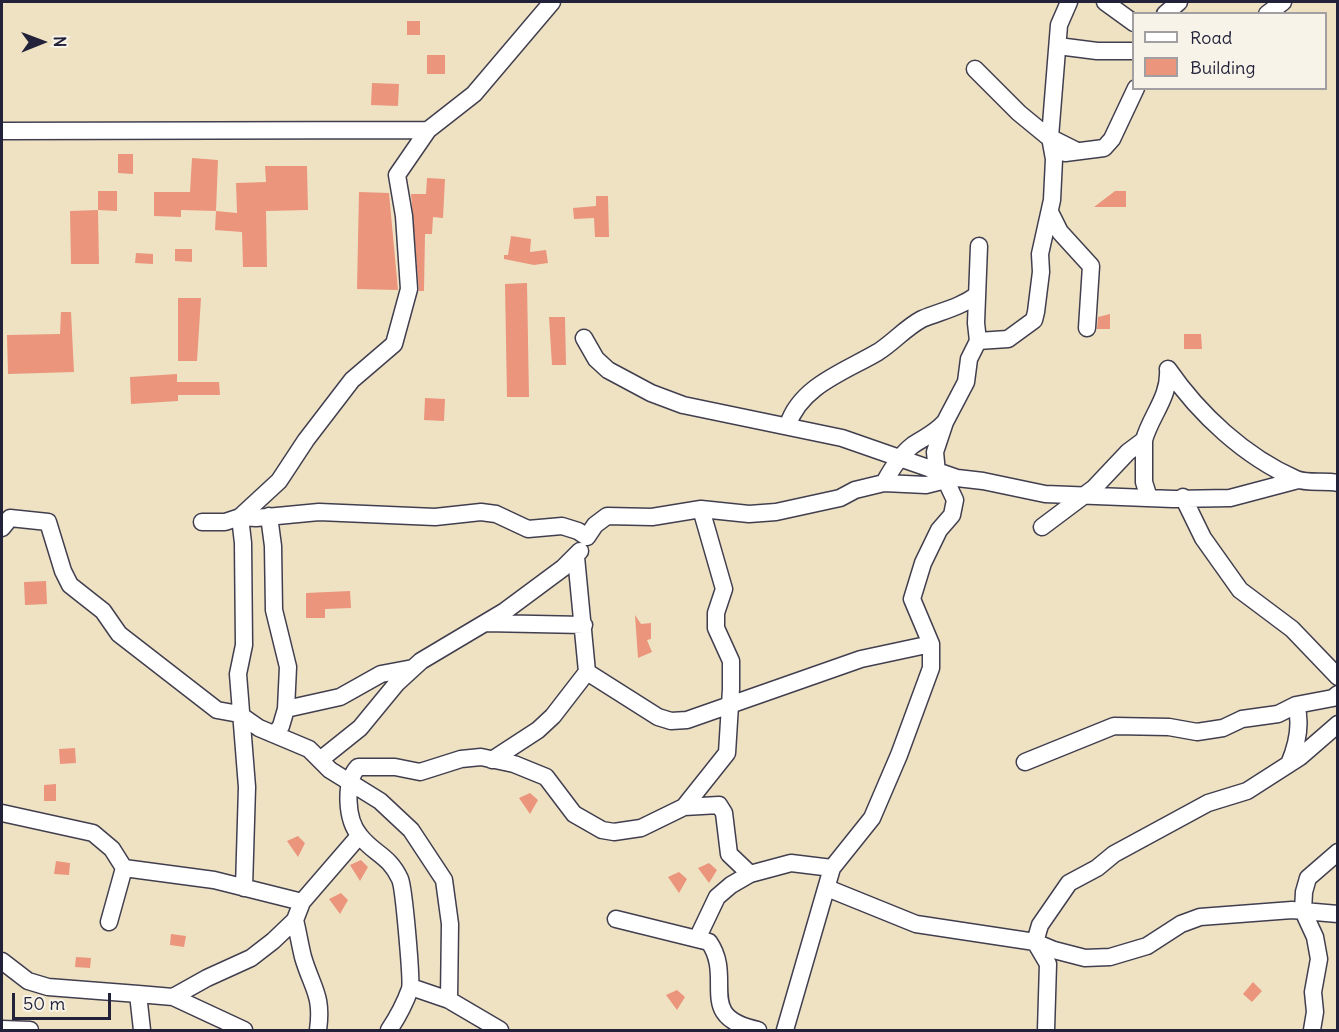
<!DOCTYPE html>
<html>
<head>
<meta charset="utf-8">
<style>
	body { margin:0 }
	#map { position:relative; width:1339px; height:1032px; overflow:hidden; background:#efe2c3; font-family:Delius,sans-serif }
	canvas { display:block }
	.frame { position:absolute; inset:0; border:3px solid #22223b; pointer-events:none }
	.legend { position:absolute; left:1132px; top:12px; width:195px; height:78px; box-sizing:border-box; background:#f7f3e8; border:2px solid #a29fa3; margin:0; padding:8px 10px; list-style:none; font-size:18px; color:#22223b }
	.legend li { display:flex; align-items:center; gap:12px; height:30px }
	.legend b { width:30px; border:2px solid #a29fa3 }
	.north { position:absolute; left:12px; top:12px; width:60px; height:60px; -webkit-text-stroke:4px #f7f3e8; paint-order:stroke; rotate:89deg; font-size:16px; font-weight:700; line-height:24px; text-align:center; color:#22223b }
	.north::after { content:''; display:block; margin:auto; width:21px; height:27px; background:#22223b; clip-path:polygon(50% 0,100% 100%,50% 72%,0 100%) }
	.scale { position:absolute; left:12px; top:993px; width:99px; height:27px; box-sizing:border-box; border:3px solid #22223b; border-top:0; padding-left:8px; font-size:18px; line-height:21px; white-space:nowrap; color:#22223b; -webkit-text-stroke:4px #f7f3e8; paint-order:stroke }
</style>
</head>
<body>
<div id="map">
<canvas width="1339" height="1032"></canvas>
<div class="frame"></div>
<ul class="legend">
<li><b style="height:8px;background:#fff"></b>Road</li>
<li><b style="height:16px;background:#ea957c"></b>Building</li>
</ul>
<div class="north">N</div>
<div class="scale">50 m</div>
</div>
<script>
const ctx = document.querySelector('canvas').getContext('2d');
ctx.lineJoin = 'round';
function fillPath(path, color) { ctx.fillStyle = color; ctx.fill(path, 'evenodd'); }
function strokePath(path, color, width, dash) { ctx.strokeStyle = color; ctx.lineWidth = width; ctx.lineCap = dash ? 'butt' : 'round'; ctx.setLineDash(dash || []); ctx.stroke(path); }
fillPath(new Path2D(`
	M407 21H420V35H407Z
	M427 55H445V74H427Z
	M372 83 399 84 398 106 371 105Z
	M118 154H133V174L118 173Z
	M192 158 218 160 216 211 181 210V217L154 216V192H190Z
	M265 166H307L308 210 266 211 267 267H243L242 232 215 230 216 211 237 213 236 183 266 182Z
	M427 178 445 179 443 218 433 217 432 234H425L424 291H419L411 194H426Z
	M98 191H117V211L98 210Z
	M1115 191H1126V207H1094Z
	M359 192 389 193 398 290 357 289Z
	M596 196H608L609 237H595L594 218 574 219 573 208 596 206Z
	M98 210 99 264H71L70 211Z
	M511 236 531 239 530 252 546 250 548 263 534 265 504 259V255H508Z
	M175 249H192V262L175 261Z
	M136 253 153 254V264L135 263Z
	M527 283 529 397H507L505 284Z
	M178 298H201L197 361H178Z
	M61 312H71L74 372 8 374 7 335 60 334Z
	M1110 314V329H1097L1098 317Z
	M549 317H565L566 365H552Z
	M1184 334H1201L1202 349H1184Z
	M177 374V382H219L220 395H178V401L131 404 130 377Z
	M425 398 445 399 444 421 424 420Z
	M46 581 47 604 25 605 24 582Z
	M350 591 351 608 325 609V618H306V593Z
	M635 615 641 624 651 623V639L647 640 652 652 638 658Z
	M75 748 76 763 60 764 59 749Z
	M56 784V801H44V785Z
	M530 793 538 800 530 814 519 798Z
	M298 836 305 843 298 857 287 841Z
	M361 860 368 867 360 881 350 865Z
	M56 861 70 863 69 875 54 874Z
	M709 863 717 870 709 883 698 868Z
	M679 872 687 879 679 893 668 877Z
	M341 893 348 900 340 914 329 899Z
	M171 934 186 936 184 947 170 945Z
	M76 957 91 958 90 968 75 967Z
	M1253 982 1262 991 1252 1002 1243 994Z
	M677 990 685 997 677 1010 666 995Z`), '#ea957c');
const minor = new Path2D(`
	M1105 2 1134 23
	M1165 14 1179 2
	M1267 14 1283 2
	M1058 46 1097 51H1134
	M975 69 1019 113 1047 136 1077 151
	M2 131 428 130
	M1065 153 1104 148 1112 139 1136 88
	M1050 212 1060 232 1091 266 1087 328
	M584 338 596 359 608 370 651 393 683 405 842 438 957 478 983 481 1045 494 1173 499 1230 498 1298 480
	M978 341 1008 339 1034 320 1036 312 1041 272 1040 254 1052 200 1054 159 1050 137 1059 25 1069 2
	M1168 369C1199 414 1245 457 1296 479 1308 484 1325 480 1338 483
	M788 425C800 386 846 371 878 352 894 342 905 328 922 319 941 311 959 308 977 295
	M1144 440V482L1149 498
	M884 483C891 470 901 454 913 445 925 437 934 434 944 423
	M1183 497 1203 538 1240 590 1292 629 1338 677
	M269 516 273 546 274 610 288 667 286 709
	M202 522H225L240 517 256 518 319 512 435 517 481 512 496 514 528 529 562 526 578 531 587 537 595 525 607 516 652 517 701 509 749 514 776 512 840 498 855 490 884 483 926 485 938 482 937 473
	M1042 527 1094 488 1128 452 1144 440C1151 415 1170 397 1168 369
	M2 528 10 518 48 522 63 571 70 585 103 611 119 634 217 710 239 714 259 728 309 749 330 770 380 801 411 830 444 880 450 924 449 1000
	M576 557 587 672 658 717 671 721 687 720 861 659 931 644
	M485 623 584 625
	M275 734 281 726 286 709 340 697 381 674 413 668
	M320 760 360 728 397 683 421 661 505 611 563 568 580 551
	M492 760 538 730 553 716 587 672
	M1025 762 1114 726 1169 727 1197 732 1223 728 1242 719 1278 714 1296 705 1333 698 1338 694
	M1289 764C1297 745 1302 725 1296 705
	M684 807 727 753 731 689V661L716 628V613L724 589 701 509
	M2 813 93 833 112 849 124 868 214 880 302 902
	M244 888 247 787 238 674 244 645 243 543 240 517 279 481 306 440 352 380 394 344 409 289 404 216 397 175 428 130 474 94 552 2
	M827 888 916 924 1035 942 1054 950 1085 958 1110 957 1147 946 1181 924 1200 917 1292 910 1338 914
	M616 919 709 942C735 979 694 1017 758 1030
	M295 920C298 932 300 945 303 957 312 988 323 995 318 1030
	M109 922 124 868
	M697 939 717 897 731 885 750 874 791 863 832 868
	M2 961 28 981 48 987 138 994
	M411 987 449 1000 500 1030
	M173 997 207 978 251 958 273 941 295 920 302 902 359 836
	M2 1029 30 1030
	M142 1030 138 994 173 997 244 1030
	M389 1030C397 1018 405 1003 410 989 412 981 404 888 400 879 389 855 374 854 360 836 346 820 344 782 358 767H395L420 772 461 759 481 757 514 764 546 777 574 814 602 830 614 832 641 828 684 807 719 805 724 813 729 854 750 874
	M785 1030 832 868 872 818 899 755 931 668V644L912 599 923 563 939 530 952 515 955 500 947 483 937 473 935 452 945 422 966 382 969 359 978 341 976 323 979 246
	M1046 1030 1048 964 1035 942 1040 925 1069 883 1097 868 1114 854 1208 803 1247 791 1300 757 1338 724
	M1312 1030 1315 1012 1313 992 1319 959 1315 937 1303 911 1304 892 1308 878 1338 852`);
strokePath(minor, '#413f4f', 19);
strokePath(minor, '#fff', 16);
</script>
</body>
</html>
